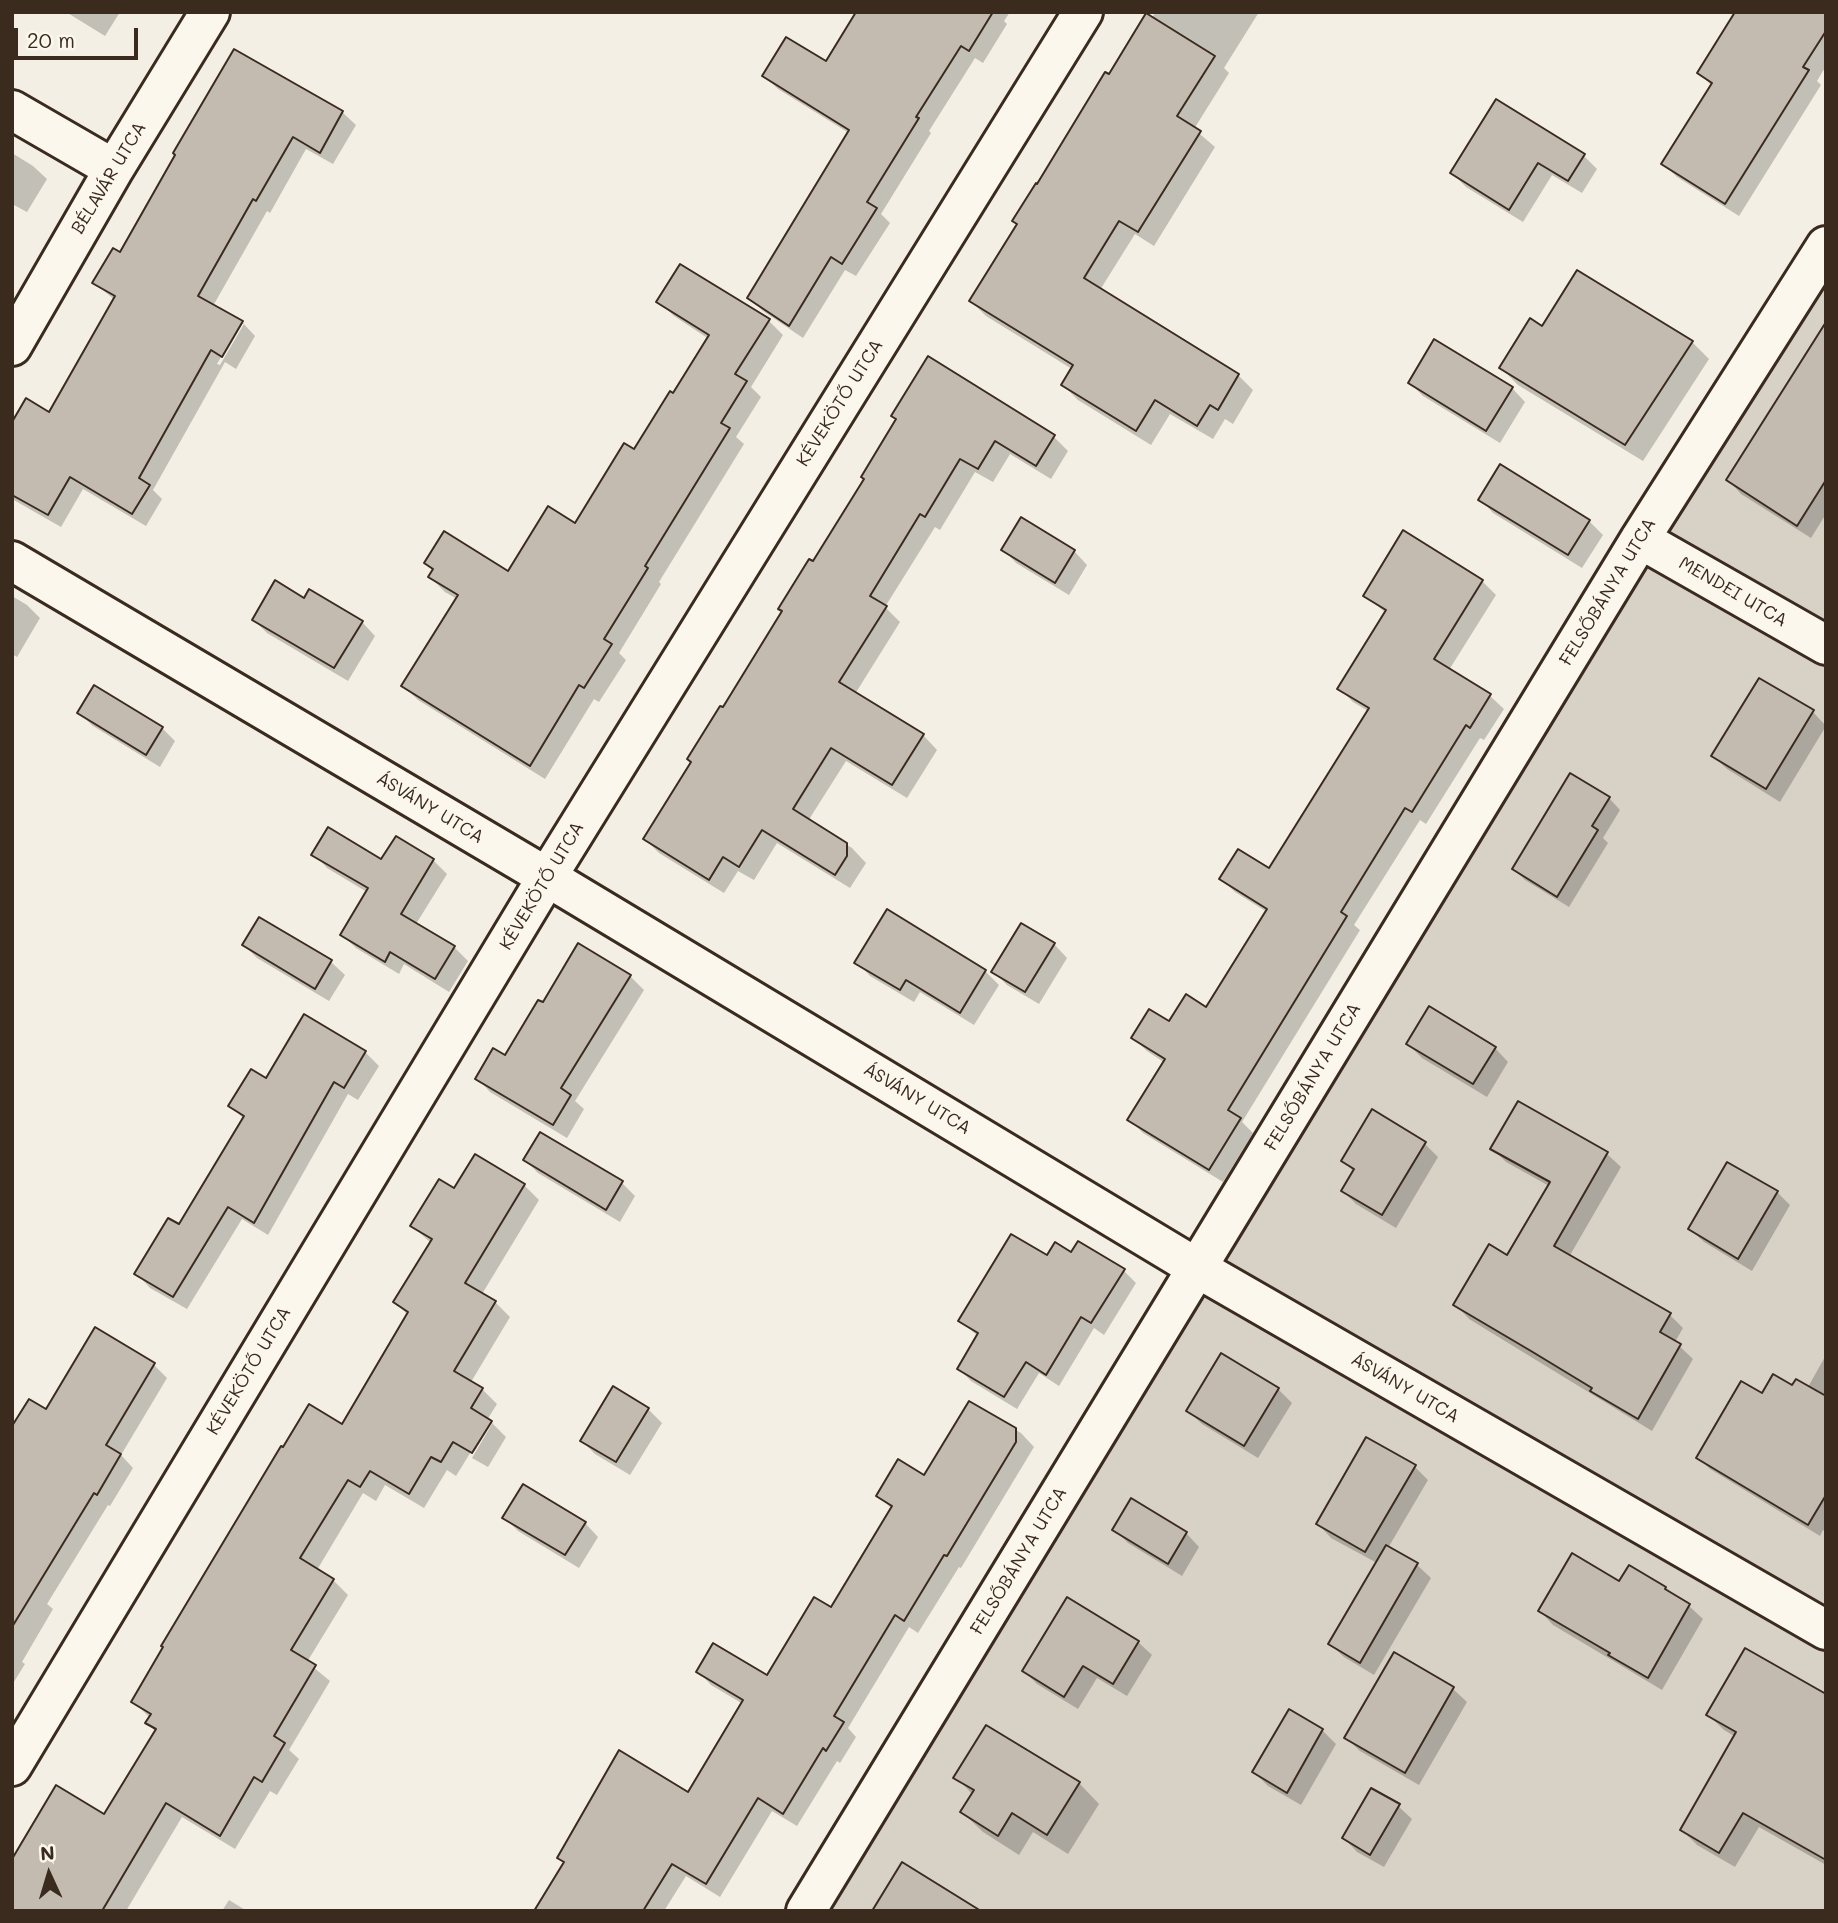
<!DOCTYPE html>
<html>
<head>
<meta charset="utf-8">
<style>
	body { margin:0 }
	#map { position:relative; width:1838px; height:1923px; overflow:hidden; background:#f3efe4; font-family:Mali,sans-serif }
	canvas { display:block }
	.frame { position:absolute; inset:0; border:14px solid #3b2a1e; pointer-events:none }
	.north { position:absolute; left:14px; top:1839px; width:70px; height:70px; -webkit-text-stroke:5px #fbf7ec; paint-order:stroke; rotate:356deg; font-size:19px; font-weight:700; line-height:28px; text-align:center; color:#3b2a1e }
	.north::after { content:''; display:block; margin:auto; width:24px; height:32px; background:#3b2a1e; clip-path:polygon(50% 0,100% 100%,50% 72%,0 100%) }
	.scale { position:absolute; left:14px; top:28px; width:124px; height:32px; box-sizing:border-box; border:4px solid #3b2a1e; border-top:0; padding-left:9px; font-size:21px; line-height:24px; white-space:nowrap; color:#3b2a1e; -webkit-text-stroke:5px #fbf7ec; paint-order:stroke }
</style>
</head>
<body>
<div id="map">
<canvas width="1838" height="1923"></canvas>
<div class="frame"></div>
<div class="north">N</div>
<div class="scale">20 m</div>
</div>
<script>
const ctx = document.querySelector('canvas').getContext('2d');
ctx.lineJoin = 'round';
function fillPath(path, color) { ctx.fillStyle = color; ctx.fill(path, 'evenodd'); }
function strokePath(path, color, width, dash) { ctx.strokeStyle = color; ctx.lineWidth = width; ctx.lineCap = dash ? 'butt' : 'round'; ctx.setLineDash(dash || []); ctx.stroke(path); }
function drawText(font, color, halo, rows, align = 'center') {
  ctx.font = font + ' Mali,sans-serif'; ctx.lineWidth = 5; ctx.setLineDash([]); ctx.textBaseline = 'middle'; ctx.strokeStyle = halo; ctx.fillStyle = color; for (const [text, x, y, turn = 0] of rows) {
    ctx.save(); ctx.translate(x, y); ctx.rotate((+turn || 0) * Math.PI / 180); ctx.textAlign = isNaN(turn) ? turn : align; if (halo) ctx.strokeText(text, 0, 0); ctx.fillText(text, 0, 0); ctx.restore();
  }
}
fillPath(new Path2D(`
	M1826 246V1911H806Z`), '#d8d1c6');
fillPath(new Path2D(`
	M66 12H120L105 36Z
	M859 12H1010L1004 21 1007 24 983 63 975 58 929 131 931 133 881 214 890 223 856 276 845 270 803 338 763 311 749 298 849 133 778 89 764 76 827 64Z
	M1156 12H1259L1224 68 1229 73 1194 129 1215 147 1154 246 1135 234 1100 290 1238 375 1253 390 1233 424 1225 419 1213 439 1170 414 1151 445 1078 400 1063 385 1072 369 986 316 971 301 1109 77Z
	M1826 12V66L1817 81 1821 85 1739 216 1677 177 1663 164 1712 86 1699 73Z
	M235 51 342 112 356 125 333 164 306 149 270 213 267 211 213 306 242 322 255 336 236 369 225 362 153 490 162 499 146 526 83 489 61 527 12 499V425L50 414 115 300 94 283 120 254ZM240 324H244L220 365 217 364Z
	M12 153 33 166 47 179 27 212 12 204Z
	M1584 156 1597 169 1582 193 1552 175 1523 222 1466 187 1452 173Z
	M659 302 768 320 783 335 751 387 761 397 736 437 744 444 659 582 661 584 619 653 626 660 599 702 594 699 545 779 418 700 403 686 457 599 445 592 430 577 434 571 426 563 508 573 575 526 635 452 674 395 709 339 674 316Z
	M1826 340V514L1811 538 1741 494 1728 480Z
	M1692 342 1709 359 1643 461 1518 385 1501 368Z
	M1410 383 1512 388 1525 402 1500 443 1423 396Z
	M898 420 1053 436 1068 451 1051 479 1010 454 993 482 975 472 940 530 935 527 885 607 900 622 855 694 923 735 937 750 907 798 846 761 808 821 852 848 866 863 850 888 777 843 754 880 738 871 724 893 659 853 645 839 865 480Z
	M1500 467 1589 521 1603 535 1582 568 1493 513 1480 499Z
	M1404 533 1482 581 1496 595 1449 670 1490 696 1504 709 1484 740 1480 738 1426 824 1420 820 1354 925 1360 930 1242 1122 1253 1133 1223 1182 1143 1133 1129 1119 1165 1063 1147 1051 1133 1038 1207 1010 1267 912 1235 892 1221 879 1270 870 1368 711 1353 702 1339 688 1386 613 1365 596Z
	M1003 549 1074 551 1087 565 1069 595 1016 563Z
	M12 596 27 605 40 618 17 657 12 654Z
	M305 600 362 622 375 636 348 681 267 633 254 620Z
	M1813 712 1826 726 1780 802 1727 769 1713 756Z
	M79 713 162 728 175 741 160 767 93 726Z
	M1609 798 1620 810 1603 838 1608 843 1569 907 1525 880 1514 869Z
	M396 838 433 860 447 874 416 924 454 947 468 961 449 992 404 964 399 974 356 948 342 935 367 892 327 868 314 854 382 862Z
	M887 912 985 971 999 985 974 1025 920 992 914 1002 870 976 857 962Z
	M259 919 331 962 345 975 329 1001 257 958 244 945Z
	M1054 944 1067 958 1039 1004 1007 985 993 971Z
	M630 976 644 990 575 1101 584 1109 567 1138 490 1092 477 1078 506 1057 543 1005Z
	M1408 1044 1495 1048 1508 1062 1487 1097 1422 1058Z
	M365 1052 379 1066 358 1100 348 1094 268 1235 242 1219 187 1309 150 1288 137 1274 179 1226 244 1119 230 1106 266 1080Z
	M1518 1104 1607 1154 1621 1167 1569 1257 1670 1315 1683 1328 1675 1342 1693 1359 1652 1431 1469 1319 1456 1305 1508 1257 1549 1186 1506 1162 1492 1148Z
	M1425 1144 1438 1157 1396 1228 1356 1204 1343 1191 1354 1172 1343 1161Z
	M525 1160 622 1183 635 1196 620 1222 538 1173Z
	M524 1185 539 1200 482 1294 495 1302 510 1317 471 1382 482 1389 497 1404 487 1420 491 1422 506 1437 488 1467 472 1458 492 1424H488L456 1476 447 1470 424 1508 385 1485 376 1501 363 1493 317 1570 333 1580 348 1595 307 1662 330 1681 289 1750 299 1759 277 1795 270 1791 235 1849 182 1817 126 1911H12L105 1816 156 1732 147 1723 150 1718 133 1701 343 1426 408 1315 395 1302 431 1243 412 1226 454 1190Z
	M1777 1192 1790 1205 1752 1271 1704 1242 1690 1229Z
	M1072 1255 1123 1270 1136 1283 1104 1335 1094 1328 1059 1386 1039 1373 1017 1409 971 1381 959 1369 978 1336 960 1321Z
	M1222 1355 1278 1389 1292 1403 1258 1458 1202 1424 1188 1411Z
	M1826 1355V1532L1823 1530 1820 1536 1710 1469 1698 1458 1763 1395 1793 1388 1808 1387Z
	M154 1365 167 1378 121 1455 133 1468 110 1506 108 1505 47 1604 53 1609 22 1662 25 1664 12 1685V1430L46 1411Z
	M970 1403 1021 1433 1034 1447 961 1568 959 1567 918 1633 909 1627 848 1728 856 1737 840 1763 837 1761 797 1826 772 1811 720 1897 686 1876 664 1911H536L565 1863 559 1857 688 1794 743 1704 711 1685 698 1671 767 1678 831 1610 892 1509 878 1496 924 1477Z
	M648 1409 662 1423 630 1475 595 1454 582 1441Z
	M1414 1466 1428 1480 1388 1548 1417 1565 1431 1578 1374 1675 1344 1657 1330 1644 1377 1563 1331 1538 1318 1524Z
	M505 1518 585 1523 598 1537 579 1568 518 1531Z
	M1114 1529 1186 1533 1199 1547 1182 1576 1128 1543Z
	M1620 1583 1665 1588 1674 1597 1689 1606 1703 1619 1662 1690 1553 1625 1540 1611Z
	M1138 1642 1152 1655 1127 1696 1097 1678 1078 1709 1037 1684 1024 1671Z
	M1394 1655 1453 1689 1467 1702 1419 1785 1360 1751 1346 1738Z
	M1290 1712 1322 1730 1336 1744 1301 1805 1268 1786 1254 1772Z
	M1708 1715 1826 1736V1865L1759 1827 1735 1867 1697 1845 1682 1830 1736 1737 1724 1730Z
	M956 1777 1079 1783 1099 1804 1068 1854 1033 1832 1019 1855 983 1832 962 1812 973 1795Z
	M1398 1806 1412 1819 1384 1867 1357 1852 1344 1838Z
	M229 1900 247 1911H222Z`), '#0003');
const building = new Path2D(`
	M856 12H993L969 51 961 46 916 117 919 118 867 202 877 208 842 264 831 257 789 326 747 298 849 130 762 76 786 37 826 61Z
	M1735 12H1826V31L1803 67 1809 70 1725 204 1661 164 1712 83 1697 73Z
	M1146 13 1215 56 1177 116 1201 131 1138 232 1119 221 1084 278 1239 374 1218 410 1210 405 1197 426 1155 400 1136 431 1061 385 1073 365 969 301 1017 224 1012 221 1036 183 1037 184 1105 72 1109 74Z
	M234 49 343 111 320 153 293 137 256 201 253 199 198 296 243 321 222 357 211 350 139 478 150 485 132 514 70 477 48 515 12 495V422L26 398 49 412 115 296 92 283 113 248 120 252 175 155 173 153Z
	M1496 99 1585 154 1568 181 1538 163 1509 210 1450 173Z
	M680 264 770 319 735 374 747 381 721 423 730 428 645 566 648 568 604 639 612 644 584 688 579 685 530 766 401 686 458 595 428 577 433 569 424 563 444 531 508 571 548 506 575 523 624 443 634 449 670 391 673 393 709 335 656 302Z
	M1577 270 1693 341 1625 445 1499 368 1530 318 1542 326Z
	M1826 322V480L1797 526 1726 480Z
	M1434 339 1513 387 1486 431 1408 383Z
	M928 356 1055 435 1036 466 995 441 978 469 960 459 925 517 920 514 870 596 887 606 839 682 924 734 892 785 831 748 793 809 847 843V856L835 875 762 830 739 867 723 857 709 880 643 839 691 762 687 759 720 706 723 707 782 611 778 609 809 559 813 561 864 479 861 477 896 419 891 416Z
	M1500 464 1590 520 1568 555 1478 500Z
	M1021 517 1075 550 1055 583 1001 550Z
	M1403 530 1483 580 1434 659 1491 694 1470 728 1466 725 1412 812 1405 808 1341 912 1347 916 1228 1110 1241 1118 1209 1170 1127 1120 1165 1059 1131 1038 1149 1009 1169 1021 1186 994 1206 1007 1267 909 1219 879 1238 849 1269 868 1369 708 1337 689 1386 610 1363 596Z
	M275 580 304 598 309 589 363 621 334 668 252 620Z
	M1759 678 1814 710 1766 789 1711 756Z
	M94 685 163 727 146 755 77 713Z
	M1570 773 1610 797 1592 826 1598 830 1557 897 1512 869Z
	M328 827 381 859 396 836 434 859 401 914 455 946 435 979 390 952 385 962 340 935 368 888 311 855Z
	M887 909 986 970 960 1013 906 980 900 990 854 963Z
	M259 917 332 960 315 989 242 945Z
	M1021 923 1055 943 1025 992 991 972Z
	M578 943 631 975 561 1088 571 1095 553 1125 475 1079 493 1048 505 1055 538 1000 543 1002Z
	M1429 1006 1496 1047 1473 1084 1406 1044Z
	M304 1014 366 1051 344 1088 334 1082 254 1223 228 1207 173 1297 134 1274 168 1218 179 1224 244 1116 228 1106 251 1069 266 1078Z
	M1518 1101 1608 1152 1554 1246 1671 1313 1660 1332 1681 1344 1638 1419 1590 1391 1592 1388 1531 1351 1453 1305 1489 1244 1507 1255 1550 1182 1490 1149Z
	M1372 1109 1426 1142 1382 1215 1341 1191 1354 1169 1341 1161Z
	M540 1132 623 1181 606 1210 523 1160Z
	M475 1154 525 1184 465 1283 496 1301 454 1371 483 1388 471 1408 492 1421 472 1453 453 1442 441 1462 431 1457 409 1494 370 1471 360 1487 348 1480 300 1558 334 1579 291 1650 316 1665 274 1736 285 1743 262 1782 254 1777 220 1836 166 1803 102 1911H12V1859L56 1785 104 1814 156 1729 145 1723 151 1714 131 1702 163 1647 161 1646 281 1446 283 1447 309 1404 342 1424 408 1312 393 1302 432 1239 410 1226 439 1179 454 1188Z
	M1727 1162 1778 1191 1738 1259 1688 1229Z
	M1011 1234 1047 1255 1055 1242 1071 1252 1078 1241 1125 1269 1091 1323 1081 1317 1046 1375 1026 1362 1004 1397 957 1369 978 1333 958 1321Z
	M95 1327 155 1363 106 1445 121 1454 97 1495 94 1493 12 1627V1426L29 1399 46 1409Z
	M1221 1353 1279 1388 1244 1446 1186 1411Z
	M1773 1374 1792 1385 1796 1379 1826 1396V1495L1808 1525 1696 1458 1741 1381 1762 1393Z
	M613 1386 649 1408 616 1462 580 1441Z
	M969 1401 1016 1428V1442L947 1556 944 1555 904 1621 895 1615 834 1716 844 1722 826 1751 823 1748 783 1814 758 1798 706 1884 672 1864 643 1911H534L564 1862 557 1858 619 1750 688 1792 743 1700 696 1672 713 1643 767 1675 814 1597 831 1607 892 1506 876 1496 898 1459 924 1475Z
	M1366 1437 1416 1465 1365 1552 1316 1524Z
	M523 1484 586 1522 565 1555 502 1518Z
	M1131 1498 1187 1532 1168 1564 1112 1530Z
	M1386 1545 1418 1563 1360 1663 1328 1644Z
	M1572 1553 1619 1581 1629 1565 1666 1587 1665 1589 1690 1604 1648 1678 1608 1655 1610 1653 1538 1611Z
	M1067 1597 1139 1641 1113 1684 1083 1666 1064 1697 1022 1671Z
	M1745 1648 1826 1694V1860L1743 1813 1719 1853 1680 1830 1736 1732 1706 1715Z
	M1394 1652 1454 1687 1405 1773 1344 1738Z
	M1289 1709 1323 1729 1287 1793 1252 1772Z
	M986 1725 1080 1782 1047 1835 1012 1813 998 1836 960 1812 974 1790 953 1778Z
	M1371 1788 1400 1804 1370 1855 1342 1838Z
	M902 1862 981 1911H872Z`);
fillPath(building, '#c3bbb0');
strokePath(building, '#3b2a1e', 2);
const street = new Path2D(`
	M12 110 114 169
	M12 346 114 169 210 12
	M1640 539 1826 645
	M12 561 547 877 1197 1268 1826 1630
	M12 1766 547 877 1083 12
	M806 1911 1640 539 1826 246`);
strokePath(street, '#3b2a1e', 44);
strokePath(street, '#fbf7ec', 38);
drawText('18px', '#3b2a1e', '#fbf7ec', [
	["BÉLAVÁR UTCA",109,178,-59],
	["KÉVEKÖTŐ UTCA",840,403,-58],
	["FELSŐBÁNYA UTCA",1608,592,-59],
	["MENDEI UTCA",1733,592,30],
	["ÁSVÁNY UTCA",430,808,31],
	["KÉVEKÖTŐ UTCA",542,886,-59],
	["FELSŐBÁNYA UTCA",1313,1077,-59],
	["ÁSVÁNY UTCA",917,1099,31],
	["KÉVEKÖTŐ UTCA",249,1371,-59],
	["ÁSVÁNY UTCA",1405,1388,30],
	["FELSŐBÁNYA UTCA",1019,1561,-59]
]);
</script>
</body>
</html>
